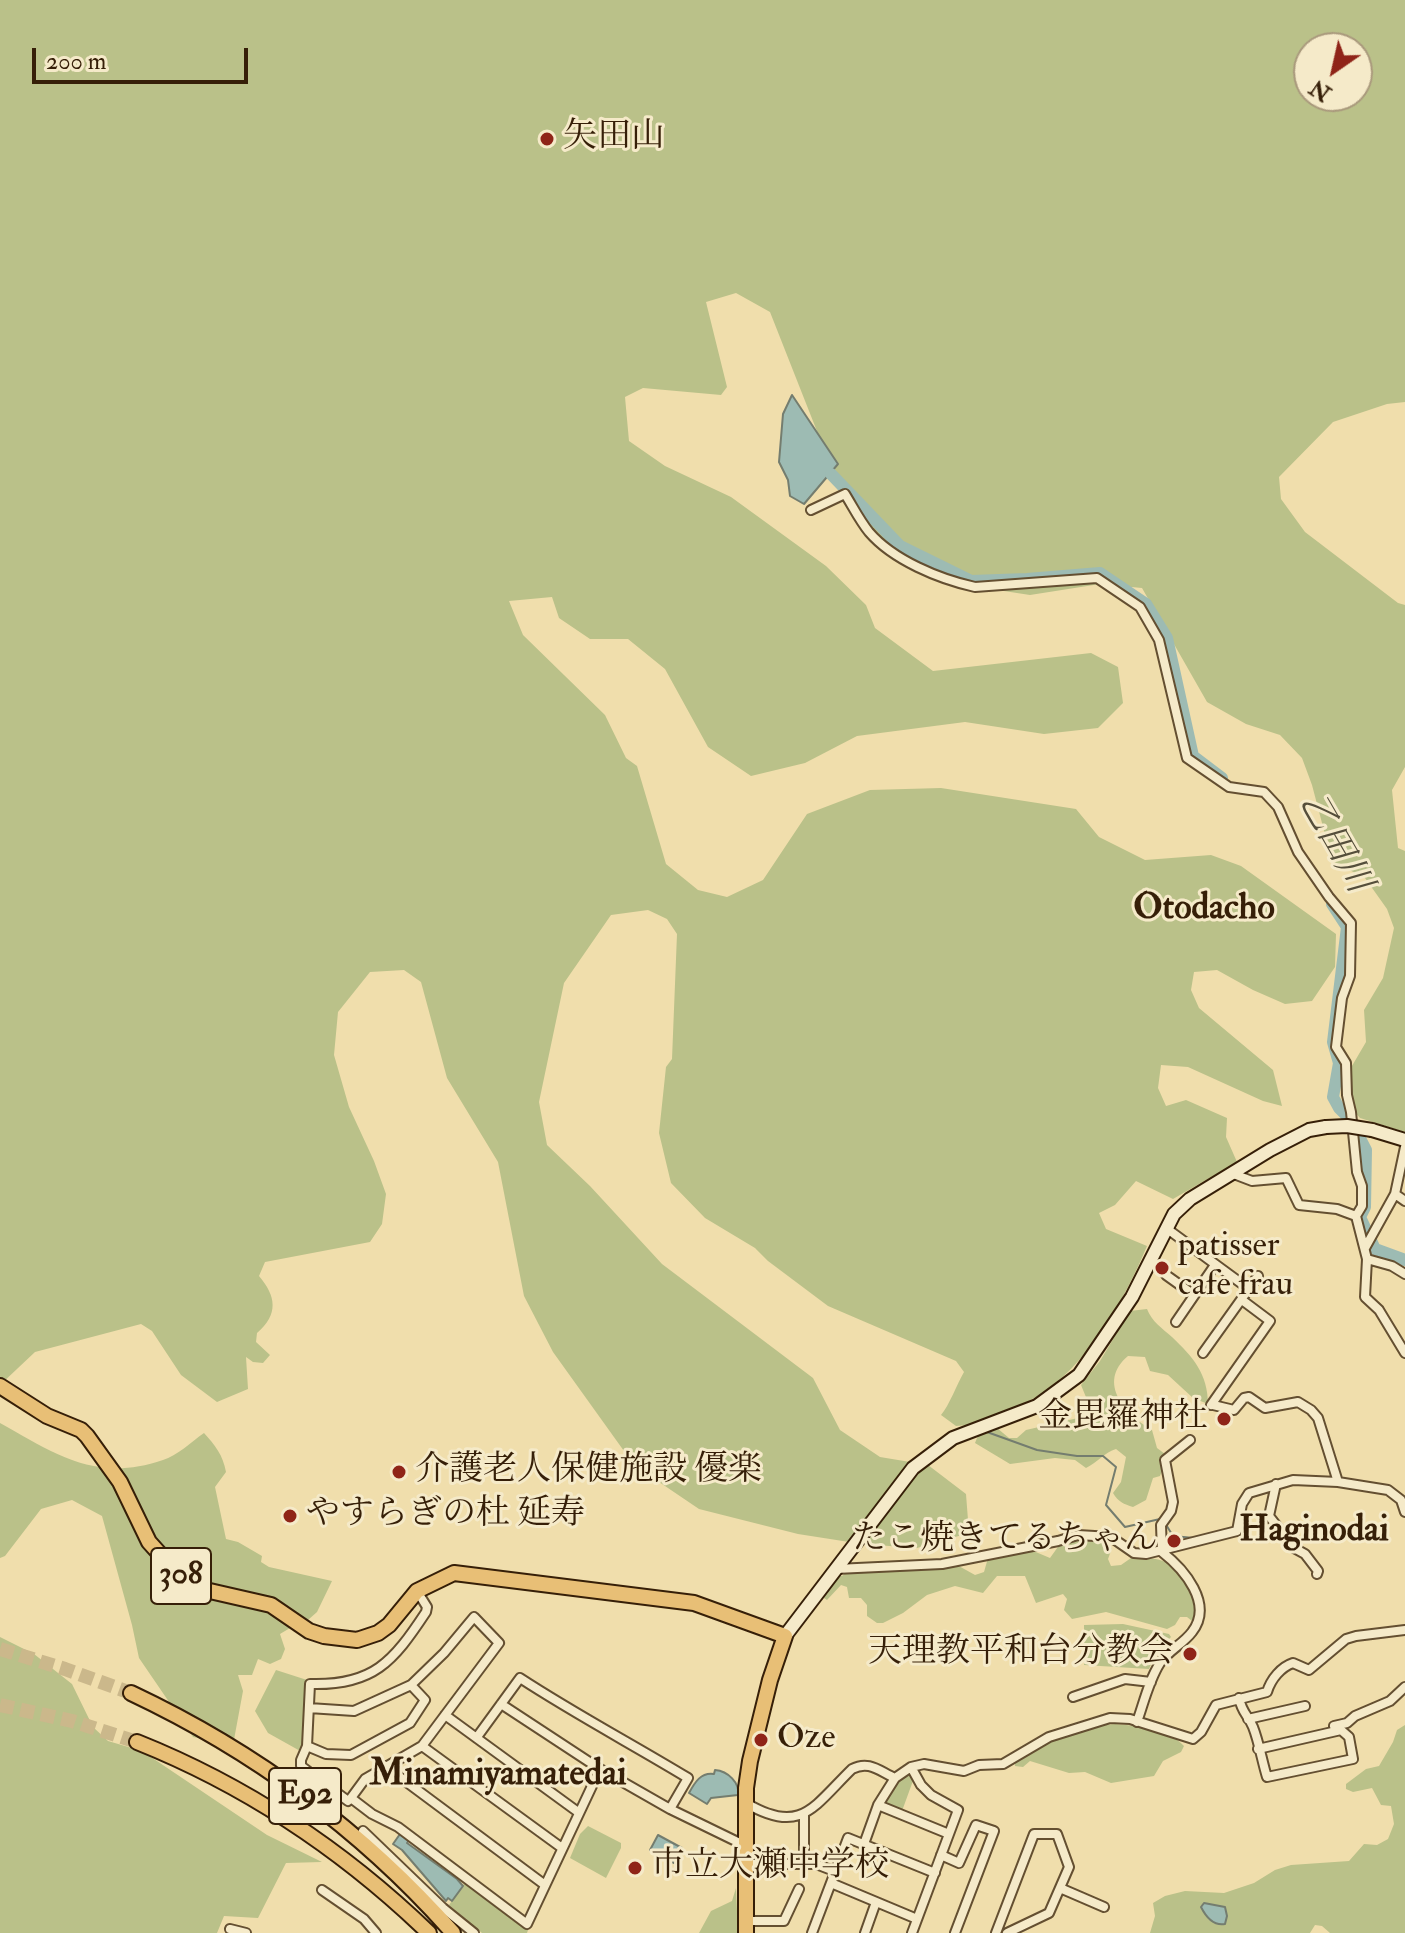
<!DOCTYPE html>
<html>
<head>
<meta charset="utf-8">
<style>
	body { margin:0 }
	#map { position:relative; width:1405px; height:1933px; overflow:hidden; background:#f0deac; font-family:"IM FELL Double Pica",serif }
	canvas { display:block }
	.north { position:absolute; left:1293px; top:32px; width:80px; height:80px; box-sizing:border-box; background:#f5eac9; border:2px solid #a9997c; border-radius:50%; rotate:214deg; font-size:22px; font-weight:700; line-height:32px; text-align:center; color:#361f08 }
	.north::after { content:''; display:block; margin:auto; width:28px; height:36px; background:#8f2418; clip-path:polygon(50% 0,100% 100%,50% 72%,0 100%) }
	.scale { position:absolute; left:32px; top:48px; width:216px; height:36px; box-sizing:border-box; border:4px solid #361f08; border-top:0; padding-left:10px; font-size:24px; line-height:28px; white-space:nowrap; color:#361f08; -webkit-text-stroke:6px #f5eac9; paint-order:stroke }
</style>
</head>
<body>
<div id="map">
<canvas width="1405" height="1933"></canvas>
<div class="north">N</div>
<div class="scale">200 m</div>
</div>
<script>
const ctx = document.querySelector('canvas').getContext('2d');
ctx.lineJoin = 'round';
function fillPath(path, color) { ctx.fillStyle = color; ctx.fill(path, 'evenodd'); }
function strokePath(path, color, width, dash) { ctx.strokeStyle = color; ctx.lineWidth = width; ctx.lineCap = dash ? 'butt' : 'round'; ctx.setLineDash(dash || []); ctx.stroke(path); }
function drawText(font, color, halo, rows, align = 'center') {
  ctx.font = font + ' "IM FELL Double Pica","Noto Serif JP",serif'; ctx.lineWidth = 6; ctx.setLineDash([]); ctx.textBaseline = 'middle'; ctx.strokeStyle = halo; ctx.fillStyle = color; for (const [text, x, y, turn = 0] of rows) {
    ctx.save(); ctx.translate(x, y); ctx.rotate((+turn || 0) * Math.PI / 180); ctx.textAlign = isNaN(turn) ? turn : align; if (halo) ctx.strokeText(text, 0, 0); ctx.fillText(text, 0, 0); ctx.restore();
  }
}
fillPath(new Path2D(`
	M0 0H1405V402L1387 404 1333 422 1279 477 1281 499 1305 532 1398 603 1405 605V767L1392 790 1398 848 1405 851V1132L1360 1118 1344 1100 1342 1083 1366 1042 1364 1010 1383 978 1394 928 1387 909 1365 878 1332 861 1312 785 1302 758 1280 735 1246 724 1207 702 1142 588 1100 584 1030 595 958 584 899 556 869 532 837 482 770 312 736 293 706 302 727 387 721 395 643 388 625 397 629 441 665 466 731 497 826 566 866 605 875 628 933 671 1091 653 1118 667 1123 703 1098 728 1044 734 965 722 857 736 805 763 751 776 708 747 665 669 628 639H590L559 618 552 597 509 601 523 635 605 715 626 758 637 766 666 864 698 890 727 897 763 880 807 814 870 790 941 788 1076 809 1099 837 1145 860 1211 855 1241 866 1336 934 1335 967 1312 1001 1285 1004 1253 990 1217 970 1194 972 1191 990 1199 1008 1273 1070 1282 1106 1263 1101 1188 1067 1161 1065 1158 1088 1166 1106 1186 1100 1227 1118 1226 1137 1237 1162 1173 1199 1136 1181 1115 1205 1099 1213 1106 1229 1147 1246C1125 1299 1087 1367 1036 1397 1015 1409 990 1416 968 1425L956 1426 941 1415C949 1406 957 1384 964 1372L956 1361 828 1306 768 1261 755 1248 705 1218 671 1183 659 1133 666 1067 672 1059 677 934 667 919 648 910 611 915 564 983 539 1102 547 1145 590 1186 662 1264 813 1378 840 1430 880 1457 928 1465 966 1494 969 1533 917 1548 862 1544 798 1534 699 1509 634 1465 553 1352 524 1296 498 1162 447 1078 421 982 404 970 370 972 338 1012 334 1055 349 1107 374 1161 386 1194 382 1224 370 1242 265 1262 259 1276C276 1296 279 1314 257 1333L256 1342 270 1355 263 1363 253 1362 246 1357 248 1389 217 1402 181 1375 152 1331 141 1324 35 1352 0 1385ZM1309 48H1357V96H1309Z
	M1147 1309C1152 1322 1162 1328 1172 1337 1193 1357 1208 1374 1208 1404L1193 1398 1168 1375 1150 1371 1145 1357 1128 1356C1096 1383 1126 1415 1152 1430L1157 1448 1165 1454C1160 1461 1164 1468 1160 1476L1153 1478 1146 1500 1133 1507C1124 1504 1118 1502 1113 1493L1121 1482 1126 1457 1116 1449C1105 1452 1097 1463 1086 1468L1075 1460 1055 1458 1010 1464 975 1443C979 1431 986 1429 997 1428L1009 1438H1017L1026 1430 1091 1415 1092 1405 1088 1402 1081 1385 1100 1361 1130 1311Z
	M0 1423C55 1454 96 1483 163 1460 177 1456 191 1442 204 1433 215 1445 223 1455 226 1472L215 1487 226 1539 238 1542 262 1556 261 1562 269 1567 332 1581 317 1612 308 1620 298 1616 287 1622 290 1628 280 1634 285 1649 281 1659 270 1664 258 1659 252 1675H238L243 1691 233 1745 193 1737 139 1658 132 1625 102 1516 72 1500 41 1509 5 1556 0 1558Z
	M1092 1539 1106 1540V1545L1112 1548 1108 1559 1111 1566 1121 1565 1131 1558C1141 1558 1154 1557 1163 1561 1182 1568 1203 1603 1192 1621L1187 1617H1180L1175 1625 1167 1629 1106 1612 1072 1619 1064 1610 1067 1599 1063 1594 1036 1603 1025 1576H997L983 1593 955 1586 927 1595 903 1613 883 1623H877L867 1616V1605L861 1598H849L847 1587 841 1585 827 1600 821 1596 837 1576H842L846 1573 957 1565 975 1575 984 1572 988 1558 1031 1550 1050 1558 1060 1544Z
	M1123 1624 1169 1634 1171 1637 1157 1651 1149 1669 1084 1665V1625Z
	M0 1637 34 1654 72 1684 93 1727 108 1741 142 1751 267 1835 322 1862 286 1863 258 1918 224 1916 217 1933H0Z
	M276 1670 307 1680 302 1752 268 1733 255 1711Z
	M1115 1724C1137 1726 1169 1729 1184 1746L1181 1752 1163 1761 1154 1776 1111 1783 1085 1772 1069 1773 1030 1761 1023 1767 1015 1766V1762C1048 1741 1075 1727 1115 1724Z
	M1405 1725V1933H1330L1322 1926 1315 1925 1310 1933H1150L1155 1916 1153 1903 1165 1896 1185 1891 1224 1893 1254 1883 1275 1870 1291 1865 1349 1861 1364 1844 1377 1845 1388 1839 1394 1824 1391 1806 1381 1805 1372 1788 1353 1792 1346 1789V1784L1366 1769 1379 1766 1393 1742 1397 1730Z
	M908 1772 912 1773 914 1778 902 1811 888 1806 886 1801 898 1779Z
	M588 1826 621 1843V1848L606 1878 570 1858 580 1834Z
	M466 1881 529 1927 527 1933H482L449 1905Z
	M736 1888 738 1933H699L711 1911 732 1901Z`), '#bac189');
const water = new Path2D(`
	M792 395 838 464 804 504 790 496 788 480 779 462 783 414Z
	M715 1770C728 1771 740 1783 738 1795L711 1798 707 1804 689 1793C695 1782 701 1772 714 1774Z
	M400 1834 409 1840 407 1843 457 1879 463 1886 452 1901 448 1898 446 1901 402 1850 393 1844Z
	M658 1835 682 1848 674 1863 650 1850Z
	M1204 1903 1225 1907 1227 1916 1225 1924C1214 1926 1206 1917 1201 1907Z`);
fillPath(water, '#9dbbb3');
strokePath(water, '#747d6f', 2);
strokePath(new Path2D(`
	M987 1432 1037 1450 1077 1456H1103L1116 1467 1106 1505 1125 1527 1160 1519
	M1165 1523 1173 1536 1194 1538`), '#747d6f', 2);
strokePath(new Path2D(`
	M831 474 900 546 971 581 1027 579 1100 573 1146 604 1167 638 1193 756 1222 778
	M1332 904 1347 927 1333 1042 1339 1063 1333 1097 1339 1108 1350 1119 1366 1150 1365 1207 1360 1217 1375 1249 1405 1260`), '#9dbbb3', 12);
strokePath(new Path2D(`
	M0 1649 65 1669 131 1693
	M0 1705 72 1721 137 1742`), '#cbb88b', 14, [14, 7]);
const street = new Path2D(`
	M811 510 845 494C853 507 860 521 869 532 893 560 939 579 975 587L1097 578 1140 607 1159 640 1187 758 1229 787 1264 792 1278 807 1298 852 1329 897 1351 923 1350 976 1342 998 1336 1047 1346 1063 1347 1095 1351 1112 1357 1172 1362 1186V1206L1356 1216 1367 1259 1365 1297 1379 1310 1405 1353
	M1231 1173 1252 1181 1286 1178 1299 1205 1337 1209 1356 1216
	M1395 1194 1405 1201
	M1166 1228 1249 1289
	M1365 1248 1395 1194 1405 1147
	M1367 1259 1392 1266 1405 1274
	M1166 1275 1194 1295
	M1176 1322 1215 1265
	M1203 1353 1258 1276
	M1211 1405 1270 1321 1242 1300
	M1213 1405 1234 1410 1244 1398 1249 1397 1265 1408 1298 1402 1311 1410 1318 1418 1338 1482
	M1276 1484 1269 1516 1294 1548 1305 1554 1318 1571 1317 1574
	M836 1569 942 1564 1058 1541 1078 1535 1111 1537 1134 1553 1146 1554 1237 1531 1242 1504 1249 1493 1293 1480 1338 1482 1388 1490 1401 1500 1405 1512
	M411 1685 425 1700 410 1723 351 1755 326 1754 307 1746 310 1684C373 1686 393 1662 426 1612L427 1607 417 1591
	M1073 1697 1125 1679 1151 1682
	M1239 1698C1242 1713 1248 1715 1253 1727 1259 1742 1262 1761 1267 1777L1353 1759 1349 1737 1341 1730 1258 1749
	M501 1704 600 1769 670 1809 746 1846
	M309 1708 354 1711 411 1685 444 1653 474 1617 499 1643 422 1746 365 1779 351 1798 372 1814 398 1827 527 1924 600 1769
	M445 1715 578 1812
	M1248 1719 1305 1706
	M1137 1722C1144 1702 1149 1680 1160 1663 1169 1650 1183 1644 1192 1632 1214 1604 1184 1569 1162 1552L1161 1525 1171 1511 1173 1502 1165 1460 1190 1440
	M1334 1726 1347 1723 1355 1716 1390 1701 1405 1687
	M477 1737 520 1678C575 1714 632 1744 688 1778L670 1809
	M307 1746 301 1760V1766L348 1801 351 1798
	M422 1746 562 1848
	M385 1766 545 1885
	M911 1767 921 1785 931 1795 958 1810 912 1933
	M746 1803C801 1836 814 1806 852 1769 869 1760 879 1771 895 1778
	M878 1805 949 1834
	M804 1815V1863
	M363 1831 443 1908 474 1933
	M864 1844 878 1805 895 1778 911 1767 924 1764 964 1771 979 1765 1003 1764 1049 1737 1110 1718 1130 1719 1193 1739 1201 1732 1216 1705 1267 1692C1271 1679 1281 1667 1293 1663L1309 1670 1346 1639 1356 1636 1405 1630
	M941 1855 959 1863 976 1825 994 1831 955 1933
	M746 1864H816L834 1871
	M831 1883 917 1919
	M1060 1888 1104 1907
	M322 1890 364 1919 376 1933
	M746 1921H784L799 1889
	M230 1929 246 1933
	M812 1933 848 1838 935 1873
	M865 1933 876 1902
	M996 1933 1034 1834H1057L1069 1867 1049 1913 1007 1933`);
const secondary = new Path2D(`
	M1372 1130 1405 1140
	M785 1636 913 1468 953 1438 1037 1406 1079 1375 1132 1297 1174 1214 1190 1199 1270 1150 1309 1130 1326 1127`);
const highway = new Path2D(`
	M0 1386 47 1416 81 1430 87 1436 120 1482 149 1542 177 1573 201 1589 271 1605 309 1631 324 1636 357 1640 378 1633 389 1625 417 1591 454 1573 694 1603 785 1636 770 1680 750 1761 746 1788V1933
	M131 1693C254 1751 363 1831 453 1933
	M137 1742C247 1786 344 1851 429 1933`);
strokePath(street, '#644f31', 12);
strokePath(secondary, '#361f08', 16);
strokePath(highway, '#361f08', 18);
strokePath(street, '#f5eac9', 8);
strokePath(secondary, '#f5eac9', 12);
strokePath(highway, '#e8bf76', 14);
const secondaryBridge = new Path2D(`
	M1326 1127 1347 1126 1372 1130`);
strokePath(secondaryBridge, '#361f08', 16, []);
strokePath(secondaryBridge, '#f5eac9', 12);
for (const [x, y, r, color] of [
	[547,139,8,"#8f2418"],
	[1162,1268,8,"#8f2418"],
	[1224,1419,8,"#8f2418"],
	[399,1472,8,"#8f2418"],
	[290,1516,8,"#8f2418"],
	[1174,1541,8,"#8f2418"],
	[1190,1654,8,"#8f2418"],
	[761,1740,8,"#8f2418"],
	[635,1868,8,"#8f2418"]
]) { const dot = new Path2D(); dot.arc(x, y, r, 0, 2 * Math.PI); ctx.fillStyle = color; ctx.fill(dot); strokePath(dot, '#f5eac9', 3); }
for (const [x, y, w] of [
	[181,1576,60],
	[305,1796,72]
]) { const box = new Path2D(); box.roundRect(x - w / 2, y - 28, w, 56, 6); ctx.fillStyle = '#f5eac9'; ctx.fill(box); strokePath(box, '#361f08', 2); }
drawText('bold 32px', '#361f08', null, [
	["308",181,1576],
	["E92",305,1796]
]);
drawText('34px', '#361f08', '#f5eac9', [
	["矢田山",563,139],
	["patisser",1178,1248],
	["cafe frau",1178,1287],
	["金毘羅神社",1208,1419,"right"],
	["介護老人保健施設 優楽",415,1472],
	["やすらぎの杜 延寿",306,1516],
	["たこ焼きてるちゃん",1158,1541,"right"],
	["天理教平和台分教会",1174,1654,"right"],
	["Oze",777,1740],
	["市立大瀬中学校",651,1868]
], 'left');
drawText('italic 36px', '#554e3b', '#f5eac9', [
	["乙田川",1333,844,60]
]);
drawText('bold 36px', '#361f08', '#f5eac9', [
	["Otodacho",1204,910],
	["Haginodai",1314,1532],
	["Minamiyamatedai",498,1776]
]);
</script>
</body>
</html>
